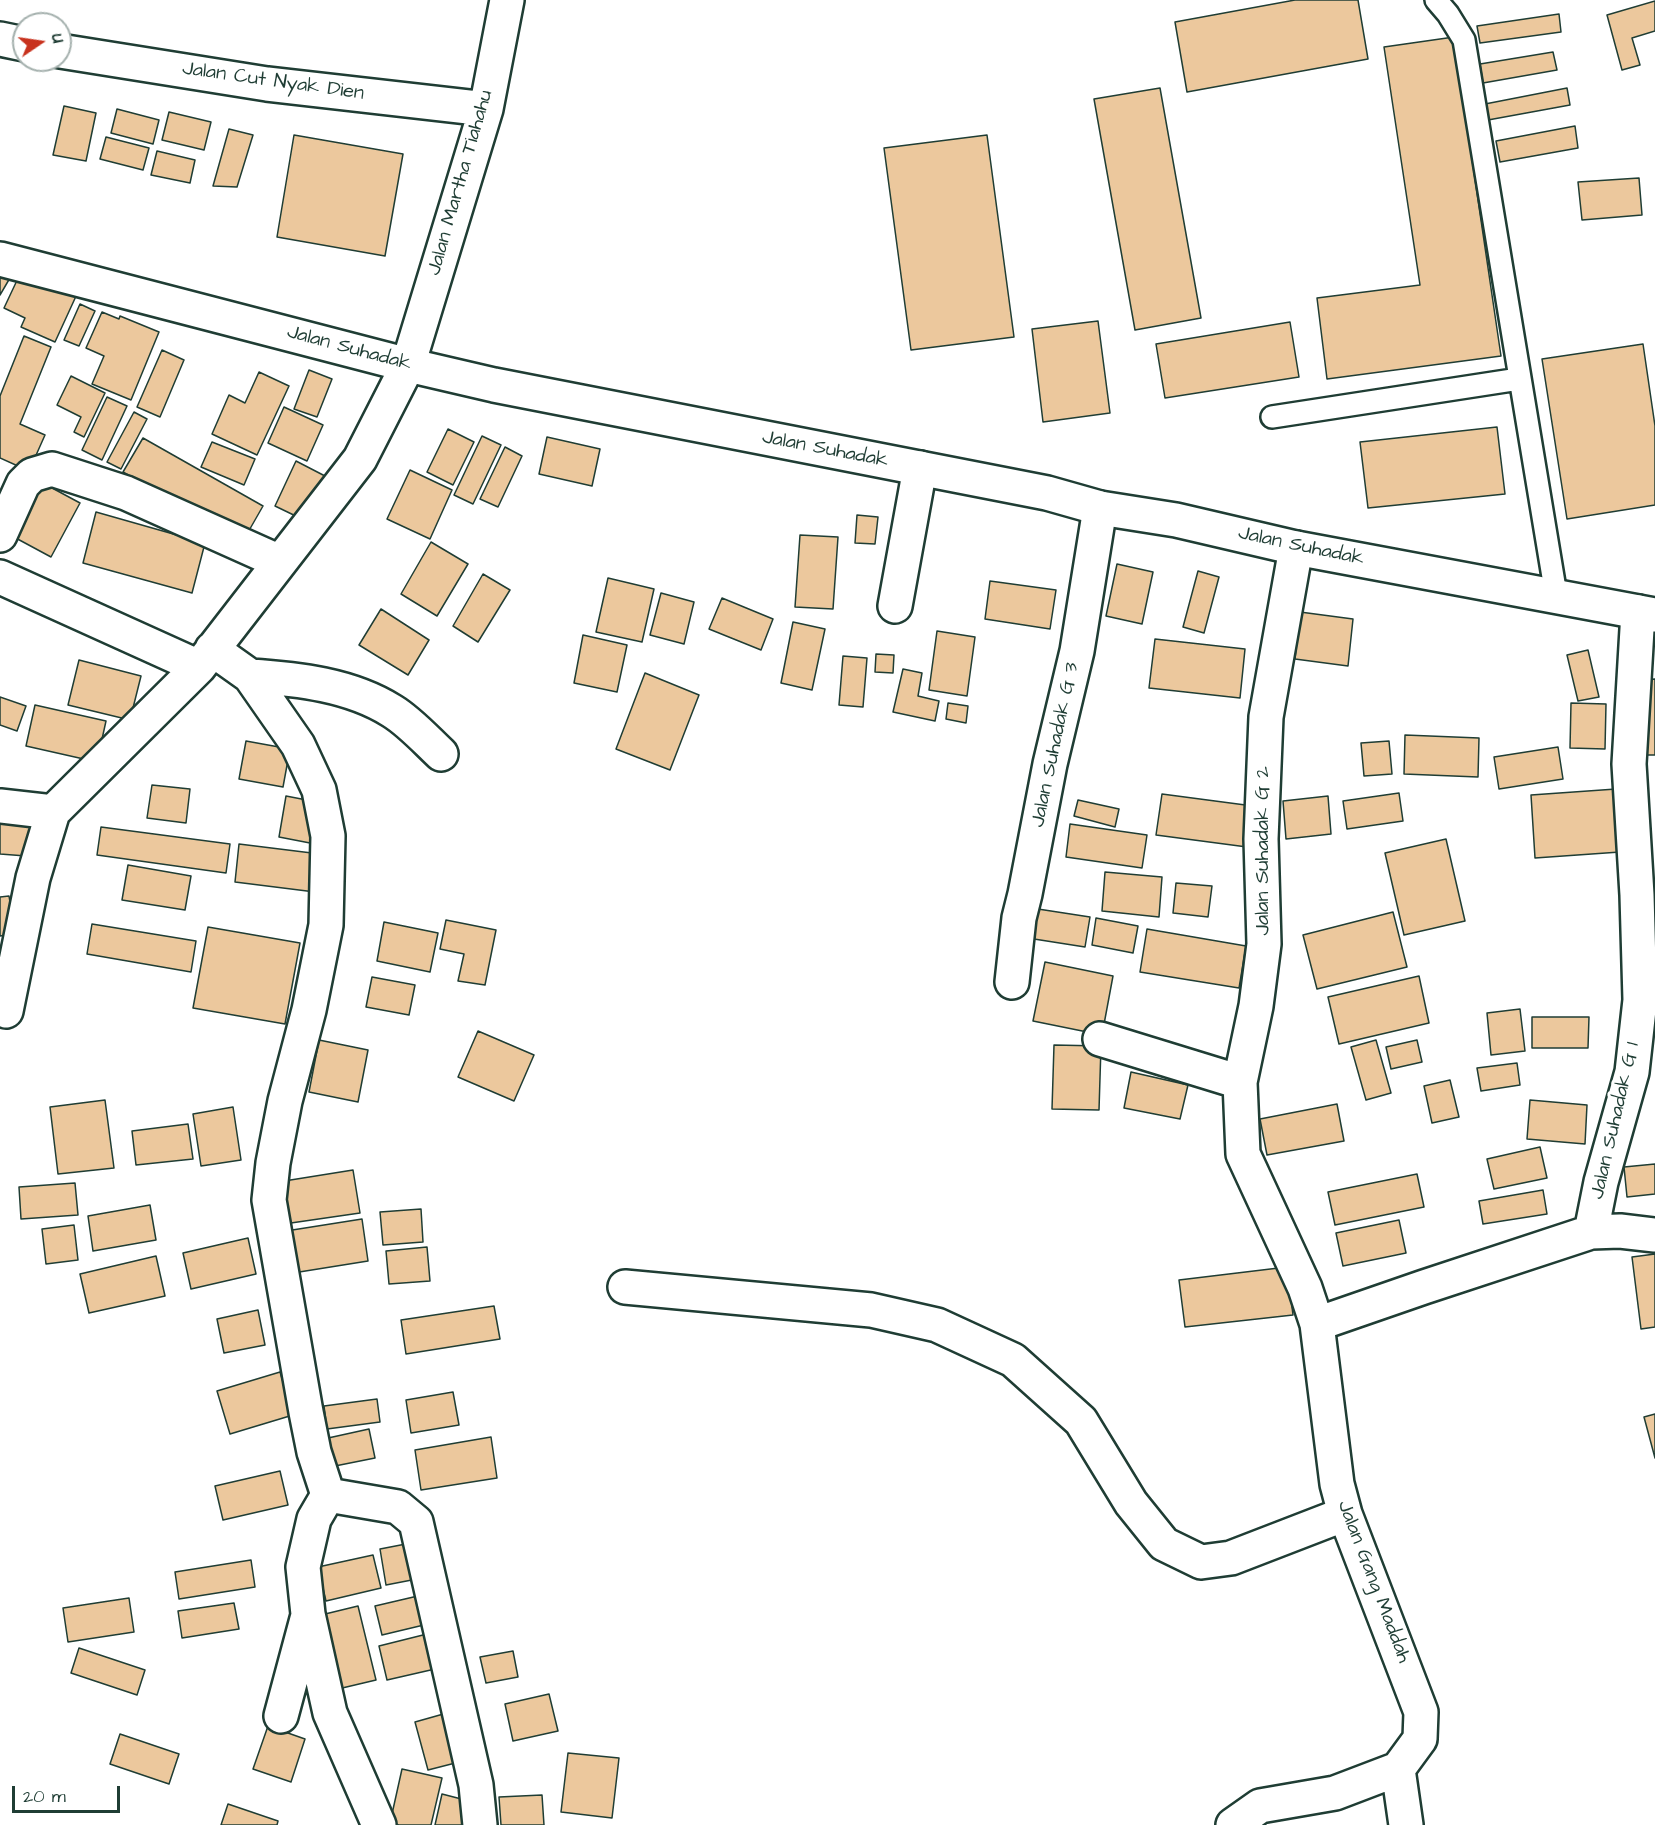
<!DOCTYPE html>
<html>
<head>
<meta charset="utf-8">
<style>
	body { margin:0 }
	#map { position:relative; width:1655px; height:1825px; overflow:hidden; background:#fff; font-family:"Architects Daughter",sans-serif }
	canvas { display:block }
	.north { position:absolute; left:12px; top:12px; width:60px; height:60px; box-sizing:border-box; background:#fff; border:2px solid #a5b1ae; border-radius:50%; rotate:77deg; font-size:16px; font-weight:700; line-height:24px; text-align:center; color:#1f3d34 }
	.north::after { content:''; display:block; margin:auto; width:21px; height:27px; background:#c8321e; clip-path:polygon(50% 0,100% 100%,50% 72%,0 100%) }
	.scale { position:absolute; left:12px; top:1786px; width:108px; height:27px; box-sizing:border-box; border:3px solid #1f3d34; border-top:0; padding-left:8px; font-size:18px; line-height:21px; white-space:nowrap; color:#1f3d34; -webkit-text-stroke:4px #fff; paint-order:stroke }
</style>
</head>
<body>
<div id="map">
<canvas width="1655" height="1825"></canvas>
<div class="north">U</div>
<div class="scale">20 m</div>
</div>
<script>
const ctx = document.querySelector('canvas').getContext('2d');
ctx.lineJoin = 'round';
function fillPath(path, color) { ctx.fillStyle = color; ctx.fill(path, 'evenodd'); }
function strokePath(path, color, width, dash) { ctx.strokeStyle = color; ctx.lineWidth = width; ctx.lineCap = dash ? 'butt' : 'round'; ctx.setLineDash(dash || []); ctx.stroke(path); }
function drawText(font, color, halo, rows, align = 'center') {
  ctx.font = font + ' "Architects Daughter",sans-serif'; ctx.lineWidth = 6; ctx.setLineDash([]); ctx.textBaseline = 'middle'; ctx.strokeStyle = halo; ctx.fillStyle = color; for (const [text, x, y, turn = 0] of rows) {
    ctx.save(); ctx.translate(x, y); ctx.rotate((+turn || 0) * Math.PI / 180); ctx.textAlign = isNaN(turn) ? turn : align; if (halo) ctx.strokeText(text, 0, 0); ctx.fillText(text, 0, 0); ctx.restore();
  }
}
const building = new Path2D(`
	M1295 0H1358L1368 59 1187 92 1175 22Z
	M1655 1V31L1632 38 1640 65 1622 70 1607 15Z
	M1559 14 1561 32 1480 43 1477 26Z
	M1454 37 1501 356 1327 379 1317 298 1420 285 1384 47Z
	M1553 52 1557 70 1483 83 1480 64Z
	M1160 88 1201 318 1135 330 1094 99Z
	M1567 88 1570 105 1488 120 1485 104Z
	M64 106 96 113 86 161 53 155Z
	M117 109 159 120 153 144 111 133Z
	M169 112 211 122 204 150 162 140Z
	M1575 126 1578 148 1500 162 1496 141Z
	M229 129 253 135 237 187 213 186Z
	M294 135 403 154 385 256 277 237Z
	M987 135 1014 337 911 350 884 148Z
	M106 137 149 148 143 170 100 159Z
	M157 151 195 160 190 183 151 175Z
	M1639 178 1642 215 1582 220 1578 182Z
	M0 266 14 271 0 295Z
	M20 274 77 294 55 342 21 327 25 318 4 308Z
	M80 304 95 311 79 346 64 340Z
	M102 312 119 319 120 316 159 332 131 400 92 384 104 356 86 348Z
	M1098 321 1110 413 1043 422 1032 329Z
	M1290 322 1299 377 1165 398 1156 344Z
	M24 336 51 347 20 424 45 435 29 471 0 458V396Z
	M1643 344 1655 426V505L1567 519 1542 359Z
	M162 350 184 360 160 417 137 407Z
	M309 370 332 379 317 417 294 409Z
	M259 372 289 386 257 455 212 434 229 395 245 403Z
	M71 376 105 393 84 437 74 432 81 417 57 405Z
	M107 397 127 406 102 460 82 450Z
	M284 407 323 425 307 461 268 443Z
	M134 412 147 419 121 469 107 462Z
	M1497 427 1505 494 1368 508 1360 442Z
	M448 429 474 442 453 485 427 472Z
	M482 436 501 445 473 504 454 495Z
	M547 437 600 449 592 486 539 474Z
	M143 438 263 506 243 541 123 472Z
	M212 442 255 459 244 485 201 467Z
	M505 447 522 456 498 507 480 499Z
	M296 461 325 476 304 520 275 506Z
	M410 470 452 490 430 539 387 519Z
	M41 482 80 503 51 557 12 536Z
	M96 512 205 543 192 593 83 563Z
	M857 515 878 517 875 544 855 543Z
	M800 535 838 537 833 609 795 607Z
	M431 542 468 564 437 616 401 594Z
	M1117 564 1153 572 1142 624 1106 616Z
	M1198 571 1219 577 1204 633 1183 627Z
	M483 574 510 590 478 642 453 626Z
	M608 578 654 589 642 642 596 632Z
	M990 581 1056 590 1050 629 985 619Z
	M661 593 694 602 684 644 650 635Z
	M722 598 773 619 761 650 709 629Z
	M381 609 429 640 408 675 359 645Z
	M1300 612 1353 619 1348 666 1295 659Z
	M793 622 825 629 812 690 781 683Z
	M937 631 975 637 967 696 929 690Z
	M583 635 627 645 617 692 574 683Z
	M1155 639 1245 649 1240 698 1149 688Z
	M1588 650 1599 697 1578 701 1567 655Z
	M876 654 894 655 893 673 875 672Z
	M843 656 867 658 863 707 839 705Z
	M79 660 141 676 130 720 68 705Z
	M903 669 922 673 918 696 939 701 935 721 893 712Z
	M645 673 699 695 670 770 616 749Z
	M1655 679V755H1643L1640 680Z
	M0 697 26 706 17 731 0 725Z
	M948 703 968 706 966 723 946 719Z
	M1571 703 1606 704 1605 749 1570 748Z
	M35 705 106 721 97 762 26 746Z
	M1405 735 1479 738 1478 777 1404 774Z
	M246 741 290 749 283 787 239 779Z
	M1389 741 1392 774 1364 776 1361 743Z
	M1558 747 1563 779 1499 789 1494 757Z
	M152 785 190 789 186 823 147 818Z
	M1616 789 1620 852 1535 858 1531 795Z
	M1399 793 1403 821 1347 829 1343 801Z
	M1162 794 1253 806 1247 847 1156 835Z
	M286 796 317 802 310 843 279 837Z
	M1328 796 1331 834 1286 839 1283 801Z
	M1078 800 1119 809 1115 827 1074 816Z
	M0 817 42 820 39 857 0 854Z
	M1070 824 1147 835 1142 868 1066 857Z
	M101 827 230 844 226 873 97 855Z
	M1446 839 1465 921 1404 935 1385 853Z
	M239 844 320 854 315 892 235 882Z
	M128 865 191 876 185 910 122 900Z
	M1105 872 1162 877 1159 917 1102 911Z
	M1176 883 1212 886 1208 917 1173 913Z
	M9 896 15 934 0 936V897Z
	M1038 909 1090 917 1085 947 1034 939Z
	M1393 912 1407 967 1317 989 1303 935Z
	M1096 918 1138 926 1133 953 1092 945Z
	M446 920 496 930 485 985 458 981 464 954 440 949Z
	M384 922 438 933 430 972 377 961Z
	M92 924 196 941 191 972 87 954Z
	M208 927 300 943 285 1024 193 1008Z
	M1147 929 1246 946 1239 988 1140 972Z
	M1045 962 1113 976 1102 1035 1033 1021Z
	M1419 976 1429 1023 1339 1044 1328 997Z
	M372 977 415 985 409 1015 366 1007Z
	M1520 1009 1525 1051 1491 1055 1487 1013Z
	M1532 1017H1589L1588 1048H1532Z
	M478 1031 534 1055 514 1101 458 1077Z
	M319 1040 368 1050 358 1102 309 1092Z
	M1376 1040 1391 1093 1366 1100 1351 1047Z
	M1417 1040 1422 1062 1391 1069 1386 1047Z
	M1054 1045 1101 1046 1099 1110 1052 1109Z
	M1517 1063 1520 1085 1481 1091 1477 1068Z
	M1131 1072 1188 1085 1180 1119 1124 1108Z
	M1450 1080 1459 1117 1432 1123 1424 1086Z
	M105 1100 114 1168 58 1174 50 1107Z
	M1530 1100 1587 1105 1585 1144 1527 1139Z
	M1337 1104 1344 1141 1267 1155 1260 1119Z
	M233 1107 241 1160 201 1166 193 1114Z
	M188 1124 193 1159 136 1165 132 1131Z
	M1540 1147 1547 1178 1494 1189 1487 1159Z
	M1655 1164V1194L1627 1197 1624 1167Z
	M353 1170 360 1213 284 1224 278 1182Z
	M1417 1174 1424 1207 1335 1225 1328 1192Z
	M75 1183 78 1215 21 1219 19 1187Z
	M1543 1190 1547 1214 1483 1224 1479 1201Z
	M150 1205 156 1240 93 1251 88 1216Z
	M421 1209 423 1242 383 1245 380 1212Z
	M362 1219 368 1261 293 1273 286 1231Z
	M1399 1220 1406 1253 1343 1266 1336 1233Z
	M74 1225 78 1260 46 1264 42 1229Z
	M248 1238 256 1274 191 1289 183 1253Z
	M427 1247 430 1281 389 1284 386 1251Z
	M1655 1254V1327L1641 1329 1632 1257Z
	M156 1256 165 1296 89 1313 80 1274Z
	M1287 1267 1293 1315 1185 1327 1179 1280Z
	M494 1306 500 1339 406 1354 401 1320Z
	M258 1310 265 1345 224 1353 217 1319Z
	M280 1372 293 1415 230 1434 217 1391Z
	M453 1392 459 1425 411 1433 406 1400Z
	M377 1399 380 1422 327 1429 324 1406Z
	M1655 1414V1458L1644 1417Z
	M369 1429 375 1458 325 1468 319 1440Z
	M491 1437 497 1478 421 1490 415 1450Z
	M280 1471 288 1505 223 1520 215 1486Z
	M411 1543 417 1579 386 1585 380 1549Z
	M373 1555 381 1588 326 1601 318 1567Z
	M251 1560 255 1587 179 1599 175 1572Z
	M422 1595 428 1624 382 1635 375 1606Z
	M129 1598 134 1632 68 1642 63 1608Z
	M234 1603 239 1629 182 1638 178 1611Z
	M358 1606 376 1680 338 1689 321 1615Z
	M427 1634 435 1669 387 1680 379 1646Z
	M79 1648 145 1670 137 1695 71 1673Z
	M513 1651 518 1677 486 1683 480 1657Z
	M549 1694 558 1731 513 1741 505 1704Z
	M454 1711 467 1760 428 1770 415 1722Z
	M268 1726 305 1739 291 1782 253 1769Z
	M120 1734 179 1754 169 1784 110 1764Z
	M568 1753 619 1758 612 1818 561 1812Z
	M402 1769 442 1778 431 1825H399L390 1823Z
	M442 1794 473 1802 468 1825H435Z
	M542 1795 544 1825H501L499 1797Z
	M228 1804 278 1821 277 1825H221Z`);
fillPath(building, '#ecc89d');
strokePath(building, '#1f3d34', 1.5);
const service = new Path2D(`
	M1436 0 1448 14 1464 40 1556 595
	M1272 417 1519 379`);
const minor = new Path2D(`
	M0 39 24 44
	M60 51 267 84 486 109
	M0 535 23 484 32 475 52 469 126 493 280 562
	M0 577 199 667
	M895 606 920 468
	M212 649 250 676 298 745 319 790 328 836 326 925 309 1010 285 1101 273 1163 269 1200 306 1412 314 1452 328 1495 398 1507 416 1522 476 1785 480 1825
	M250 676C298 679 351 685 392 711 410 722 426 740 441 754
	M0 806 53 812
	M1012 982 1019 918 1025 894 1050 764 1077 651 1100 508
	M6 1011 33 878 53 812 199 667 360 459 408 365 486 109 507 0
	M1100 1039 1240 1082
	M1591 1232 1601 1182 1632 1072 1640 1000 1637 895 1629 764 1638 612
	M625 1287 871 1310 937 1325 1013 1360 1081 1421 1131 1503 1164 1544 1201 1562 1231 1558 1345 1514
	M1317 1324 1424 1287 1591 1232 1620 1231 1655 1235
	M328 1495 314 1519 303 1567 308 1614 330 1713 379 1825
	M281 1716 307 1619
	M1398 1769 1406 1825
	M1233 1825 1260 1806 1335 1793 1398 1769 1420 1739 1421 1712 1345 1514 1337 1484 1317 1324 1305 1288 1243 1154 1240 1082 1256 1006 1264 944 1261 839 1266 717 1296 548`);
const tertiary = new Path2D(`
	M0 259 408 365 494 385 1047 493 1100 508 1176 520 1296 548 1655 615`);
strokePath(service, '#1f3d34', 26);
strokePath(minor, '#1f3d34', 38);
strokePath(tertiary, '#1f3d34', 38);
strokePath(service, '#fff', 21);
strokePath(minor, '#fff', 33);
strokePath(tertiary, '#fff', 33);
drawText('20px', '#1f3d34', '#fff', [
	["Jalan Cut Nyak Dien",273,82,8],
	["Jalan Martha Tiahahu",461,183,-74],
	["Jalan Suhadak",349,349,15],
	["Jalan Suhadak",825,450,11],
	["Jalan Suhadak",1301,547,12],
	["Jalan Suhadak G 3",1056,745,-78],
	["Jalan Suhadak G 2",1264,851,-90],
	["Jalan Suhadak G 1",1616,1121,-77],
	["Jalan Gang Maddah",1373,1582,69]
]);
</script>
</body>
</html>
